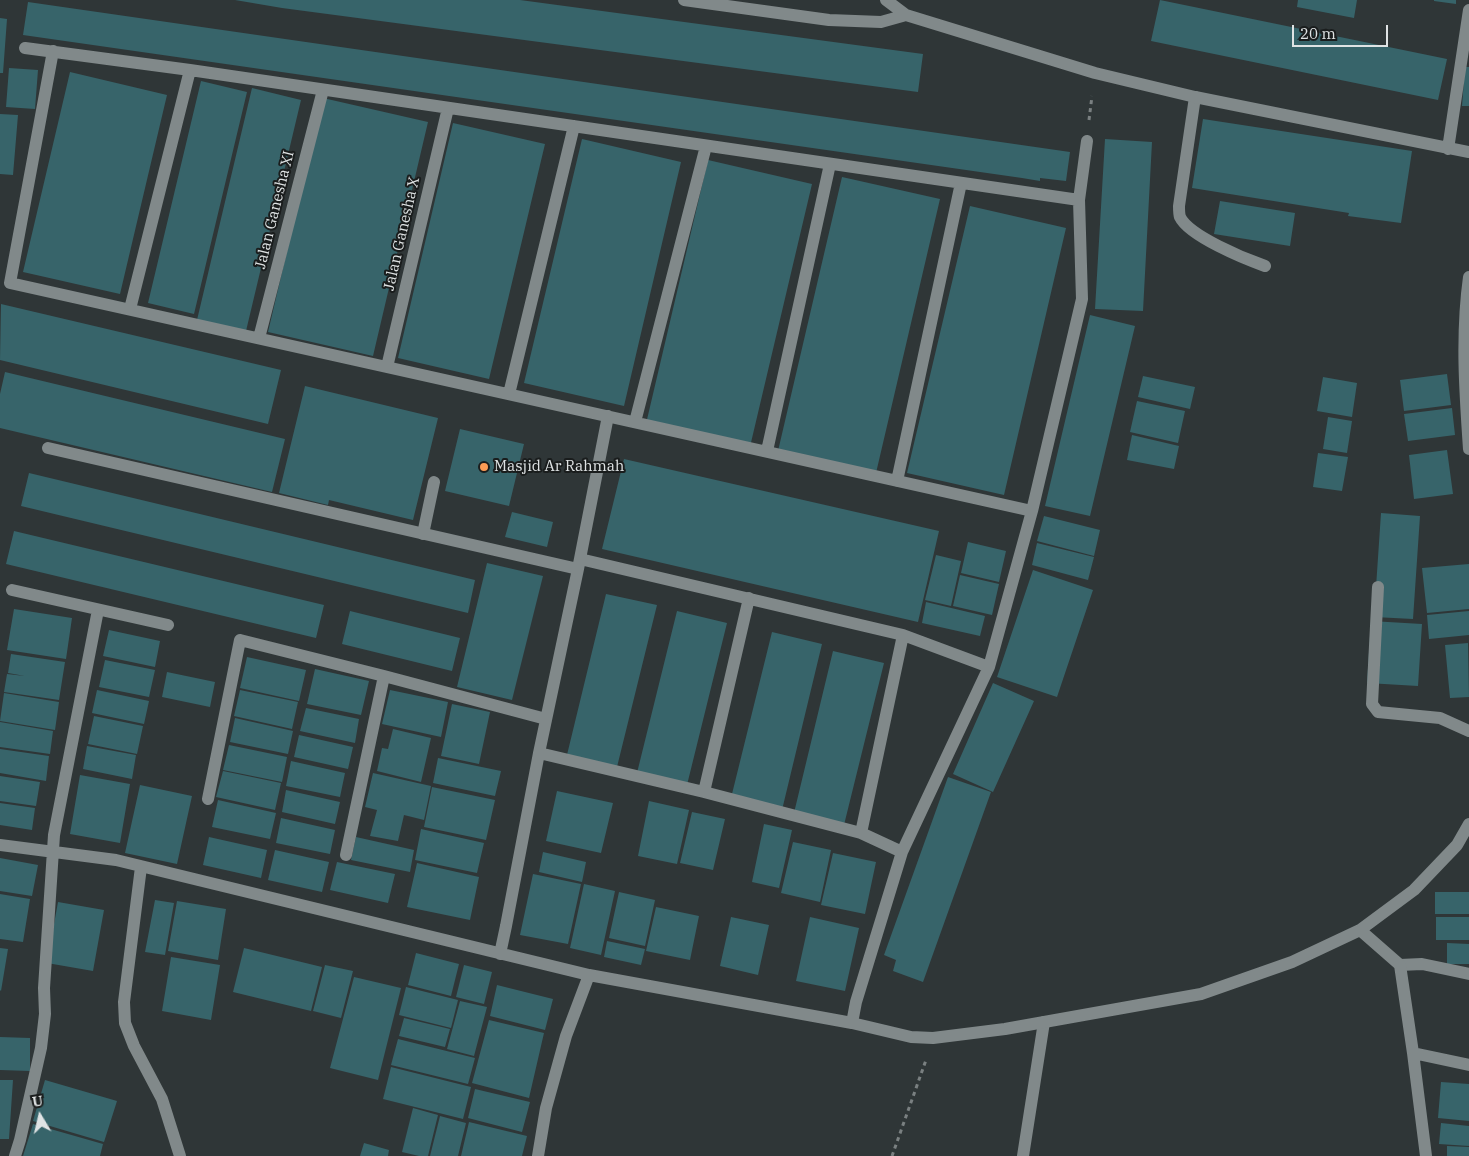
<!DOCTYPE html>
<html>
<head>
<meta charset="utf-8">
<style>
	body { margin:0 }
	#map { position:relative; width:1469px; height:1156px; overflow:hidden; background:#2f3637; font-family:"IBM Plex Serif",serif }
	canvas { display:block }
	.north { position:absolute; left:15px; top:1091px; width:50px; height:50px; -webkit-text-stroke:4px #1a1d1d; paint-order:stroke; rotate:351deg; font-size:14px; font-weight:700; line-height:20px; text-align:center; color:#dfe3e4 }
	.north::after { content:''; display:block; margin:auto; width:18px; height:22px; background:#dfe3e4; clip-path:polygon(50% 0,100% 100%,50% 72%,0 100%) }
	.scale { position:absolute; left:1292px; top:25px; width:96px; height:22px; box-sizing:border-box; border:2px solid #dfe3e4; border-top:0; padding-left:6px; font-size:15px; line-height:18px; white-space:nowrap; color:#dfe3e4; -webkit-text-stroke:4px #1a1d1d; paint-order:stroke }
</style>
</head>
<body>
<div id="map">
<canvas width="1469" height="1156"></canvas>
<div class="north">U</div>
<div class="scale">20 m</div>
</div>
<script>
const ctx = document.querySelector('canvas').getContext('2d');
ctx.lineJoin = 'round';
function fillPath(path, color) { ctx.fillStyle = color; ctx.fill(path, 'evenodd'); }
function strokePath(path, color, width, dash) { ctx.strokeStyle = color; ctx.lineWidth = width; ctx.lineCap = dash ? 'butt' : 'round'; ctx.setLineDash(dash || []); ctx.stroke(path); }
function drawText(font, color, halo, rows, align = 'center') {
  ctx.font = font + ' "IBM Plex Serif",serif'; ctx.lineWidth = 4; ctx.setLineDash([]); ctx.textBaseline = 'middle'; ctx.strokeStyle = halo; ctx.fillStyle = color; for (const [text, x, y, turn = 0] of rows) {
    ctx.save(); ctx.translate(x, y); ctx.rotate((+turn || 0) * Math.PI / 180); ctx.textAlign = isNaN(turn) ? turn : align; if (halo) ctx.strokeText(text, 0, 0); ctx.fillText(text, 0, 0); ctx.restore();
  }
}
fillPath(new Path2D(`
	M235 0H520L923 54 918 92 282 8Z
	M1160 0 1447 59 1438 100 1151 41Z
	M1298 0H1357L1354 18 1297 7Z
	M1434 0H1456V4L1434 1Z
	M28 2 1070 152 1066 181 1040 178V181L1022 178 23 35Z
	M0 18 7 19 3 73H0Z
	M1465 67H1469V106H1462Z
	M9 68 38 70 35 109 6 107Z
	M70 72 167 95 120 294 23 272Z
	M201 81 247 92 194 314 148 303Z
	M252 88 301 100 246 331 197 320Z
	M323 98 428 122 373 356 268 332Z
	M0 114 18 115 13 175 0 174Z
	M1203 119 1412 151 1401 223 1348 216 1349 213 1192 188Z
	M453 123 545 144 489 379 398 358Z
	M582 139 681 162 624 406 524 383Z
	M1105 139 1152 142 1143 311 1095 309Z
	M708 160 812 184 749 451 645 428Z
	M842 177 940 199 876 473 778 451Z
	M1220 201 1295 213 1290 246 1214 234Z
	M970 206 1066 228 1004 495 907 473Z
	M1 304 281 370 268 424 0 360Z
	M1090 315 1135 326 1090 516 1045 506Z
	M5 372 285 439 272 492 0 428V394Z
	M1447 374 1451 405 1404 411 1400 380Z
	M1143 376 1195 387 1190 409 1138 397Z
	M1323 377 1357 383 1352 417 1317 411Z
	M305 386 438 418 413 520 329 500 328 505 279 493Z
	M1137 401 1185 411 1178 443 1130 432Z
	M1452 408 1455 435 1408 441 1404 414Z
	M1328 417 1352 421 1347 453 1323 449Z
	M460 429 524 444 509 506 445 491Z
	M1132 435 1179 446 1174 469 1127 460Z
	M1447 450 1453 494 1414 499 1409 455Z
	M1318 453 1348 457 1342 491 1313 487Z
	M624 459 939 531 918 622 602 549Z
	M29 473 475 580 468 613 21 506Z
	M512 512 553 522 547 547 505 537Z
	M1381 513 1420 516 1413 619 1374 617Z
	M1044 516 1100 530 1094 556 1037 541Z
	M14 531 324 605 316 638 6 564Z
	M968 542 1006 551 999 582 961 573Z
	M1037 543 1094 557 1088 580 1032 565Z
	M936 555 961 561 951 606 925 600Z
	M487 563 543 576 512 700 457 687Z
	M1469 564V609L1427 613 1422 568Z
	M1033 570 1093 590 1057 697 997 677Z
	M960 575 999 584 992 615 953 606Z
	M606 594 657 605 616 771 566 759Z
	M926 602 985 616 980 636 922 623Z
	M14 609 72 618 66 659 7 650Z
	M350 611 460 638 452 671 342 644Z
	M677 611 727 623 686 789 636 777Z
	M1469 611V635L1429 639 1427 615Z
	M1371 621 1422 624 1418 686 1367 683Z
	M109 630 160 641 155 667 103 656Z
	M772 632 822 644 782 810 731 798Z
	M1468 643 1469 697 1450 698 1445 645Z
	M833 651 884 663 843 829 793 817Z
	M11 654 65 662 59 700 4 692 7 674 25 676 8 673Z
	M247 657 306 670 299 701 240 688Z
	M105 660 155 670 149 697 99 687Z
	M315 669 369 681 361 715 307 704Z
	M167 672 215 682 210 707 162 697Z
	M993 683 1034 701 993 792 953 774Z
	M97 690 149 701 144 724 92 713Z
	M240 690 298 702 292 729 234 716Z
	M390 690 448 702 441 737 382 724Z
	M4 693 59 702 55 730 0 721Z
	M452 704 490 712 479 764 441 756Z
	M306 708 359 719 355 743 300 731Z
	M94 716 143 726 137 754 88 744Z
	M235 718 293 731 288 754 230 742Z
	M0 722 53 731 50 754 0 747Z
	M393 729 431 738 421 782 377 771 382 748 388 749Z
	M299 735 353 747 348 769 294 757Z
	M229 745 287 757 282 782 223 770Z
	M87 746 136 755 132 779 83 769Z
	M0 749 49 756 46 781 0 773Z
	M438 758 501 771 495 796 433 783Z
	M291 761 345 773 340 797 286 786Z
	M223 771 281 783 275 810 216 797Z
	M373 773 431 786 424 820 404 815 398 841 370 836 377 810 365 807Z
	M80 775 130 784 120 843 70 834Z
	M0 776 40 782 36 806 0 801Z
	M948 777 991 792 923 982 893 971 896 960 884 955Z
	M140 785 192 796 177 864 125 853Z
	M432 787 495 800 486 840 424 827Z
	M286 790 340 802 335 824 282 812Z
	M557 791 613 803 601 853 546 841Z
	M218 800 276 813 270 839 212 827Z
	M649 801 689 810 677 864 638 856Z
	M0 803 35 808 32 830 0 825Z
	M692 812 725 819 713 870 680 863Z
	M281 818 335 830 330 854 276 843Z
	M764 824 792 830 779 888 752 882Z
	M421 829 484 843 477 873 415 860Z
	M209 837 267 850 261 878 203 865Z
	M356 837 414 850 410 872 351 860Z
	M793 842 831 850 820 902 781 893Z
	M275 850 329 862 322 892 268 880Z
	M543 852 586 862 582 882 539 872Z
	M833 853 876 862 865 914 821 905Z
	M0 858 38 865 32 896 0 891Z
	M337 862 395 874 388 903 330 890Z
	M417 863 479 877 470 920 407 907Z
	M533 874 581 884 568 944 520 935Z
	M584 884 615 891 601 955 570 948Z
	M619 892 655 900 645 946 609 938Z
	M1435 892H1469V914H1435Z
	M0 894 30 899 23 942 0 939Z
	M155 900 174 903 165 955 145 952Z
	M177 901 226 909 218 960 168 951Z
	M58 902 104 910 93 971 47 963Z
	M656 907 699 916 690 960 646 951Z
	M731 917 769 925 758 975 720 966Z
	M810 917 859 928 845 991 796 981Z
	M1436 917H1469V940H1436Z
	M607 941 645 949 641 965 604 957Z
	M1447 943 1469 944V964H1447Z
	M0 948 8 949 1 991 0 990Z
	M244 948 322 967 311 1011 233 992Z
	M416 953 459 964 451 996 408 985Z
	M171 957 220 965 211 1020 162 1011Z
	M325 965 353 971 341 1018 313 1011Z
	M464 965 492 972 484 1004 456 997Z
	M354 977 401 988 378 1080 330 1068Z
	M497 985 553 999 545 1030 490 1016Z
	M406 987 458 1000 451 1028 399 1015Z
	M460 1001 487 1007 474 1056 447 1049Z
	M404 1018 450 1029 445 1047 399 1036Z
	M489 1020 544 1033 529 1098 472 1083Z
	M0 1037 30 1038V1071L0 1070Z
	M398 1039 475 1058 468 1084 391 1065Z
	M391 1067 471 1087 463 1119 383 1099Z
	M0 1080H13L9 1139H0Z
	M45 1080 117 1101 104 1142 33 1121Z
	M1441 1082 1469 1084V1121L1438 1118Z
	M475 1089 530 1102 522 1132 468 1118Z
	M413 1108 438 1115 428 1156H419L402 1152Z
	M440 1116 466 1123 458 1156H430Z
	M469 1122 527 1136 522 1156H461Z
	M1441 1123 1469 1126V1146L1439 1144Z
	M33 1124 103 1144 100 1156H23Z
	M364 1143 389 1150 388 1156H360Z
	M1447 1146 1469 1147V1156H1447Z`), '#37646a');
strokePath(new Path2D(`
	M1089 120 1092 96
	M892 1156 926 1060`), '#7a8081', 3, [4, 4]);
strokePath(new Path2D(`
	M1195 97 1179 206C1179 209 1179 214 1180 217 1189 236 1245 259 1265 266
	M423 534 434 482
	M1400 965 1422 964 1469 974
	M1023 1156 1044 1022`), '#81898a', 12);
strokePath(new Path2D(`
	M684 0 829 20 881 22 906 15
	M886 0 906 15 1095 73 1195 97 1469 152
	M25 48 190 70 1079 200
	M53 51 10 283 1032 511
	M1448 149 1469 10
	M1469 277C1461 334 1465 392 1469 449
	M130 309 190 70
	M259 338 323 90
	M387 367 448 108
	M509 394 574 126
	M635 422 706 146
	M48 448 578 569
	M767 451 830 164
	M897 481 961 183
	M580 559 903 635 989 667
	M1378 587 1372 704 1378 712 1440 718 1469 731
	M12 590 168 625
	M539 753 704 792 861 833 902 852
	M704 792 749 598
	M208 799 240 640 384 676 546 719
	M861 833 903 635
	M0 845 116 860 589 975 852 1023 911 1037 933 1038 1005 1029 1201 994 1292 962 1360 930 1414 890 1457 845 1469 824
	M346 855 384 676
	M141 867 124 1002 125 1023 134 1046 162 1099 180 1156
	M1360 930 1400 965 1413 1053 1426 1156
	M500 954 506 926 539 753 578 569 608 416
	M852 1023 856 1002 902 852 989 667 1032 511 1082 299 1079 200 1087 141
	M1413 1053 1469 1065
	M15 1156 20 1140 41 1048 45 1014 44 988 54 835 98 610
	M538 1156 546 1108 566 1036 589 975`), '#81898a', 12);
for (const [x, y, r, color] of [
	[484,467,5,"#fd9c55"]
]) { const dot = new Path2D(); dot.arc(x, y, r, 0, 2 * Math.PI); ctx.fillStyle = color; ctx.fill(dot); strokePath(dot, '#1a1d1d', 2); }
drawText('15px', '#dfe3e4', '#1a1d1d', [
	["Jalan Ganesha XI",275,210,-76],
	["Jalan Ganesha X",402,234,-77]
]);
drawText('15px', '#dfe3e4', '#1a1d1d', [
	["Masjid Ar Rahmah",494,467]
], 'left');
</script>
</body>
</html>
